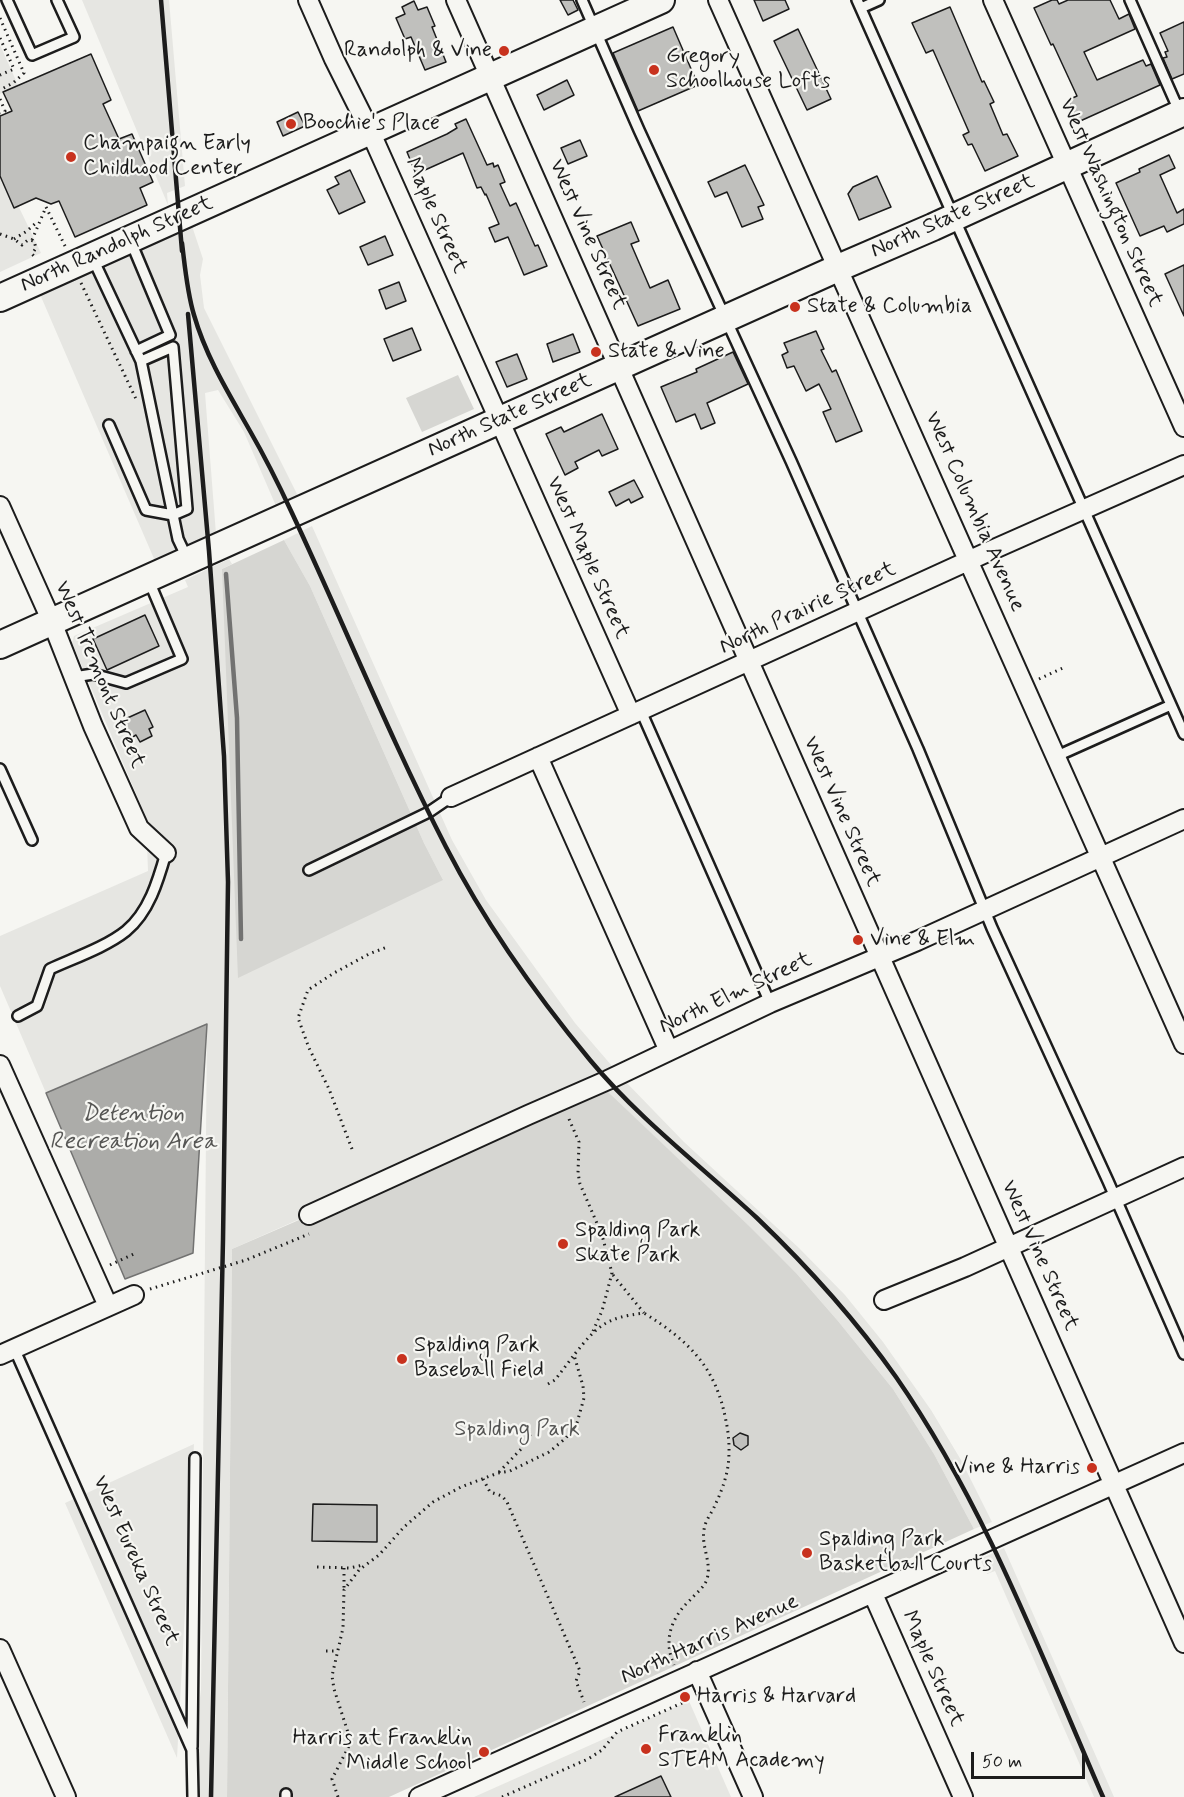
<!DOCTYPE html>
<html>
<head>
<meta charset="utf-8">
<style>
	body { margin:0 }
	#map { position:relative; width:1184px; height:1797px; overflow:hidden; background:#f6f6f2; font-family:Mynerve,sans-serif }
	canvas { display:block }
	.scale { position:absolute; left:971px; top:1752px; width:114px; height:27px; box-sizing:border-box; border:3px solid #1c1c1c; border-top:0; padding-left:8px; font-size:18px; line-height:21px; white-space:nowrap; color:#1c1c1c; -webkit-text-stroke:4px #f6f6f2; paint-order:stroke }
</style>
</head>
<body>
<div id="map">
<canvas width="1184" height="1797"></canvas>
<div class="scale">50 m</div>
</div>
<script>
const ctx = document.querySelector('canvas').getContext('2d');
ctx.lineJoin = 'round';
function fillPath(path, color) { ctx.fillStyle = color; ctx.fill(path, 'evenodd'); }
function strokePath(path, color, width, dash) { ctx.strokeStyle = color; ctx.lineWidth = width; ctx.lineCap = dash ? 'butt' : 'round'; ctx.setLineDash(dash || []); ctx.stroke(path); }
function drawText(font, color, halo, rows, align = 'center') {
  ctx.font = font + ' Mynerve,sans-serif'; ctx.lineWidth = 4.5; ctx.setLineDash([]); ctx.textBaseline = 'middle'; ctx.strokeStyle = halo; ctx.fillStyle = color; for (const [text, x, y, turn = 0] of rows) {
    ctx.save(); ctx.translate(x, y); ctx.rotate((+turn || 0) * Math.PI / 180); ctx.textAlign = isNaN(turn) ? turn : align; if (halo) ctx.strokeText(text, 0, 0); ctx.fillText(text, 0, 0); ctx.restore();
  }
}
fillPath(new Path2D(`
	M82 0H169L185 186 167 193 168 205Z
	M0 45 18 85 0 94Z
	M0 168 41 253 0 272Z
	M192 226 203 259 200 275 204 308 298 496 276 506 244 432 218 390 205 393 216 534 155 561 39 292Z
	M312 526 452 840 486 900 575 1023 612 1066 401 1174 232 1249 227 1797H193L196 1727 201 1690 207 1024 46 1093 0 986V936L148 871 146 817 72 643 74 636 188 587 185 580 229 559 232 564 222 569 443 880 424 843 310 586 284 540Z
	M623 1079 684 1142 799 1248 845 1295 883 1342 931 1410 961 1460 992 1522 974 1529 934 1454 893 1389 838 1321 797 1274 604 1088Z
	M194 1444 177 1758 65 1503Z
	M1004 1548 1114 1797H1094L995 1571 987 1574 980 1559Z
	M689 1701 731 1797H474Z`), '#e6e6e2');
fillPath(new Path2D(`
	M458 375 474 409 422 432 406 398Z
	M284 540 310 586 424 843 443 880 238 978 222 569Z
	M604 1088 750 1227 797 1274 838 1321 893 1389 934 1454 974 1529 389 1797H227L232 1249Z`), '#d6d6d2');
const water = new Path2D(`
	M207 1024 193 1253 125 1279 46 1093Z`);
fillPath(water, '#acaca9');
strokePath(water, '#727271', 1.5);
strokePath(new Path2D(`
	M226 574 237 718 241 939`), '#727271', 4.5);
const building = new Path2D(`
	M560 0H573L578 10 568 15Z
	M754 0H785L789 9 763 21Z
	M1052 0H1057L1059 4 1068 0H1110L1119 19 1129 14 1135 29 1084 52 1097 80 1143 60 1146 66 1151 64 1160 85 1078 122 1068 100 1077 96 1053 44 1051 45 1034 8Z
	M414 1 418 10 427 7 435 26 432 27 446 62 425 70 411 37 405 39 396 18 405 14 402 7Z
	M950 7 982 82 984 81 994 102 990 104 1003 135 1007 134 1018 156 985 171 972 144 968 145 963 135 969 132 933 50 926 53 912 23Z
	M1184 22V74L1172 79 1163 58 1167 57 1165 52 1168 51 1160 33Z
	M673 27 698 85 638 111 613 53Z
	M798 29 831 99 807 110 774 41Z
	M91 54 111 100 103 104 119 139 132 134 153 182 140 188 147 205 75 237 59 201 51 204 36 198 14 208 0 176V116L12 111 3 92Z
	M567 80 574 95 544 110 537 95Z
	M298 112 305 126 283 136 277 122Z
	M466 119 487 165 493 163 494 167 498 165 505 182 500 184 510 206 516 203 535 246 538 245 547 266 524 275 508 237 495 242 489 228 499 224 486 194 485 195 481 187 477 188 463 153 416 174 407 152 447 134 457 128 455 124Z
	M580 140 587 156 568 164 561 148Z
	M1169 155 1175 168 1160 175 1177 213 1184 209V224L1167 232 1164 226 1140 236 1116 183 1140 172 1139 169Z
	M745 165 764 205 758 207 763 219 742 227 727 192 715 197 708 182Z
	M350 170 365 202 339 214 327 190 339 184 335 177Z
	M877 176 891 207 859 220 848 194 853 187Z
	M631 222 639 241 631 244 650 288 668 280 680 309 638 326 597 236Z
	M385 236 393 255 368 265 360 247Z
	M1184 265V316L1165 274Z
	M399 282 406 301 386 309 379 290Z
	M412 328 421 350 393 361 384 339Z
	M816 331 824 349 821 350 832 372 836 370 862 431 836 442 823 412 831 409 819 384 806 391 794 366 787 368 782 355 788 352 784 343Z
	M573 334 580 352 553 362 547 344Z
	M733 352 748 384 707 403 715 423 701 429 695 414 676 422 661 387 697 372 696 369Z
	M517 354 527 379 507 387 496 362Z
	M602 414 618 449 602 456 599 450 575 462 578 468 565 475 546 434 561 427 564 432Z
	M634 480 643 497 631 503 629 499 616 506 609 492Z
	M145 615 159 646 107 670 93 639Z
	M145 710 153 727 149 729 152 736 140 742 136 735 131 738 123 720Z
	M740 1433 748 1436V1445L741 1450 734 1445 733 1438Z
	M313 1504 377 1505V1542L312 1541Z
	M661 1776 671 1797H615Z`);
fillPath(building, '#c0c0bd');
strokePath(building, '#1c1c1c', 1.5);
const lane = new Path2D(`
	M7 0 32 55 74 37 57 0
	M582 0 639 130 791 461 918 749 992 928 1108 1181 1184 1354
	M857 0 1184 734
	M1130 0 1180 113
	M861 8 879 0
	M131 242 170 335 136 351
	M93 259 141 361 178 539 187 558
	M109 425 146 510 173 515 187 509 173 347 141 361
	M74 677 93 674 126 683 182 659 149 581
	M641 711 770 1003
	M1057 756 1171 705
	M0 769 32 840
	M309 870 429 812 451 797
	M18 1016 37 1006 50 969C74 958 106 947 126 931 149 912 158 881 166 853
	M14 1348 192 1750 193 1797
	M192 1747 195 1458
	M286 1797V1794`);
const street = new Path2D(`
	M308 0 334 59 370 131 631 715
	M456 0 1184 1643
	M718 0 1184 1044
	M993 0 1184 427
	M0 506 52 622 93 726 139 828 166 853
	M538 757 669 1051
	M451 797 992 550 1184 465
	M0 1065 108 1306
	M309 1215 528 1115 608 1080 770 1003 917 941 1184 819
	M884 1300 965 1267 1184 1167
	M0 1355 134 1295
	M873 1594 963 1797
	M0 1649 66 1797
	M697 1671 753 1797
	M419 1797 1184 1453`);
const secondary = new Path2D(`
	M0 298 661 0
	M0 645 838 268 933 227 1184 112`);
strokePath(lane, '#1c1c1c', 14);
strokePath(street, '#1c1c1c', 22);
strokePath(secondary, '#1c1c1c', 30);
strokePath(new Path2D(`
	M0 18 24 73 13 83 0 90
	M0 38 14 69 0 75
	M0 99 5 111 0 113
	M46 207 65 246
	M0 234 14 239 22 245 28 240 34 241 36 248 32 254 36 258
	M14 239 27 231 37 222
	M32 240 46 207
	M81 283 136 399
	M1039 679 1065 667
	M569 1119 579 1142 578 1173 580 1184 602 1235 612 1273 602 1311 593 1331
	M352 1149 329 1089 309 1048 298 1018 308 990 334 973 369 954 387 947
	M110 1265 136 1253
	M613 1275 644 1313
	M150 1289 246 1260 309 1234
	M548 1384 555 1380 574 1355
	M499 1472 525 1445 532 1431
	M483 1479 490 1492 502 1496 507 1502 580 1671 576 1681 584 1702
	M317 1567 350 1568 363 1565
	M344 1568V1588
	M326 1651H337
	M338 1797 332 1779 351 1742 334 1689 332 1676 343 1628 344 1590 359 1570 379 1555 404 1527 433 1502 461 1487 498 1473 510 1471 549 1452 566 1438 577 1423 584 1398 583 1386 574 1355C598 1325 605 1318 644 1313 689 1341 716 1367 726 1421 729 1435 730 1451 728 1466 726 1479 721 1493 715 1505 712 1513 705 1520 704 1530 701 1546 712 1563 707 1579 704 1588 696 1593 690 1600 671 1618 663 1640 674 1665
	M502 1797 588 1759 602 1750 617 1732 691 1699`), '#1c1c1c', 3, [1.5, 4.5]);
strokePath(lane, '#f6f6f2', 9);
strokePath(street, '#f6f6f2', 18);
strokePath(secondary, '#f6f6f2', 26);
strokePath(new Path2D(`
	M161 0 182 251
	M182 243C185 267 187 292 194 315 206 357 229 394 250 431 265 457 279 485 292 513 344 624 390 738 446 847 484 921 537 996 590 1060 639 1119 701 1166 757 1218 808 1267 855 1319 896 1377 985 1505 1041 1655 1103 1797
	M188 314 209 551 224 756 228 882 223 1240 211 1797`), '#1c1c1c', 4.5);
for (const [x, y, r, color] of [
	[504,51,6,"#c8321e"],
	[654,70,6,"#c8321e"],
	[291,124,6,"#c8321e"],
	[71,157,6,"#c8321e"],
	[795,307,6,"#c8321e"],
	[596,352,6,"#c8321e"],
	[858,940,6,"#c8321e"],
	[563,1244,6,"#c8321e"],
	[402,1359,6,"#c8321e"],
	[1092,1468,6,"#c8321e"],
	[807,1553,6,"#c8321e"],
	[685,1697,6,"#c8321e"],
	[646,1749,6,"#c8321e"],
	[484,1752,6,"#c8321e"]
]) { const dot = new Path2D(); dot.arc(x, y, r, 0, 2 * Math.PI); ctx.fillStyle = color; ctx.fill(dot); strokePath(dot, '#f6f6f2', 2); }
drawText('22px', '#1c1c1c', '#f6f6f2', [
	["Randolph & Vine",492,51,"right"],
	["Gregory",666,57],
	["Schoolhouse Lofts",666,82],
	["Boochie's Place",303,124],
	["Champaign Early",83,144],
	["Childhood Center",83,169],
	["State & Columbia",807,307],
	["State & Vine",608,352],
	["Vine & Elm",870,940],
	["Spalding Park",575,1231],
	["Skate Park",575,1256],
	["Spalding Park",414,1346],
	["Baseball Field",414,1371],
	["Vine & Harris",1080,1468,"right"],
	["Spalding Park",819,1540],
	["Basketball Courts",819,1565],
	["Harris & Harvard",697,1697],
	["Franklin",658,1736],
	["STEAM Academy",658,1761],
	["Harris at Franklin",472,1739,"right"],
	["Middle School",472,1764,"right"]
], 'left');
drawText('22px', '#1c1c1c', '#f6f6f2', [
	["West Washington Street",1110,203,66],
	["Maple Street",435,216,66],
	["North State Street",953,217,-24],
	["West Vine Street",587,235,66],
	["North Randolph Street",117,245,-24],
	["North State Street",510,416,-24],
	["West Columbia Avenue",974,512,66],
	["West Maple Street",587,558,66],
	["North Prairie Street",808,609,-25],
	["West Tremont Street",99,675,67],
	["West Vine Street",841,812,66],
	["North Elm Street",736,994,-25],
	["West Vine Street",1039,1256,66],
	["West Eureka Street",135,1561,66],
	["North Harris Avenue",710,1640,-24],
	["Maple Street",932,1669,66]
]);
drawText('22px', '#545453', '#f6f6f2', [
	["Spalding Park",517,1430]
]);
drawText('italic 24px', '#565654', '#f6f6f2', [
	["Detention",133,1115],
	["Recreation Area",133,1143]
]);
</script>
</body>
</html>
